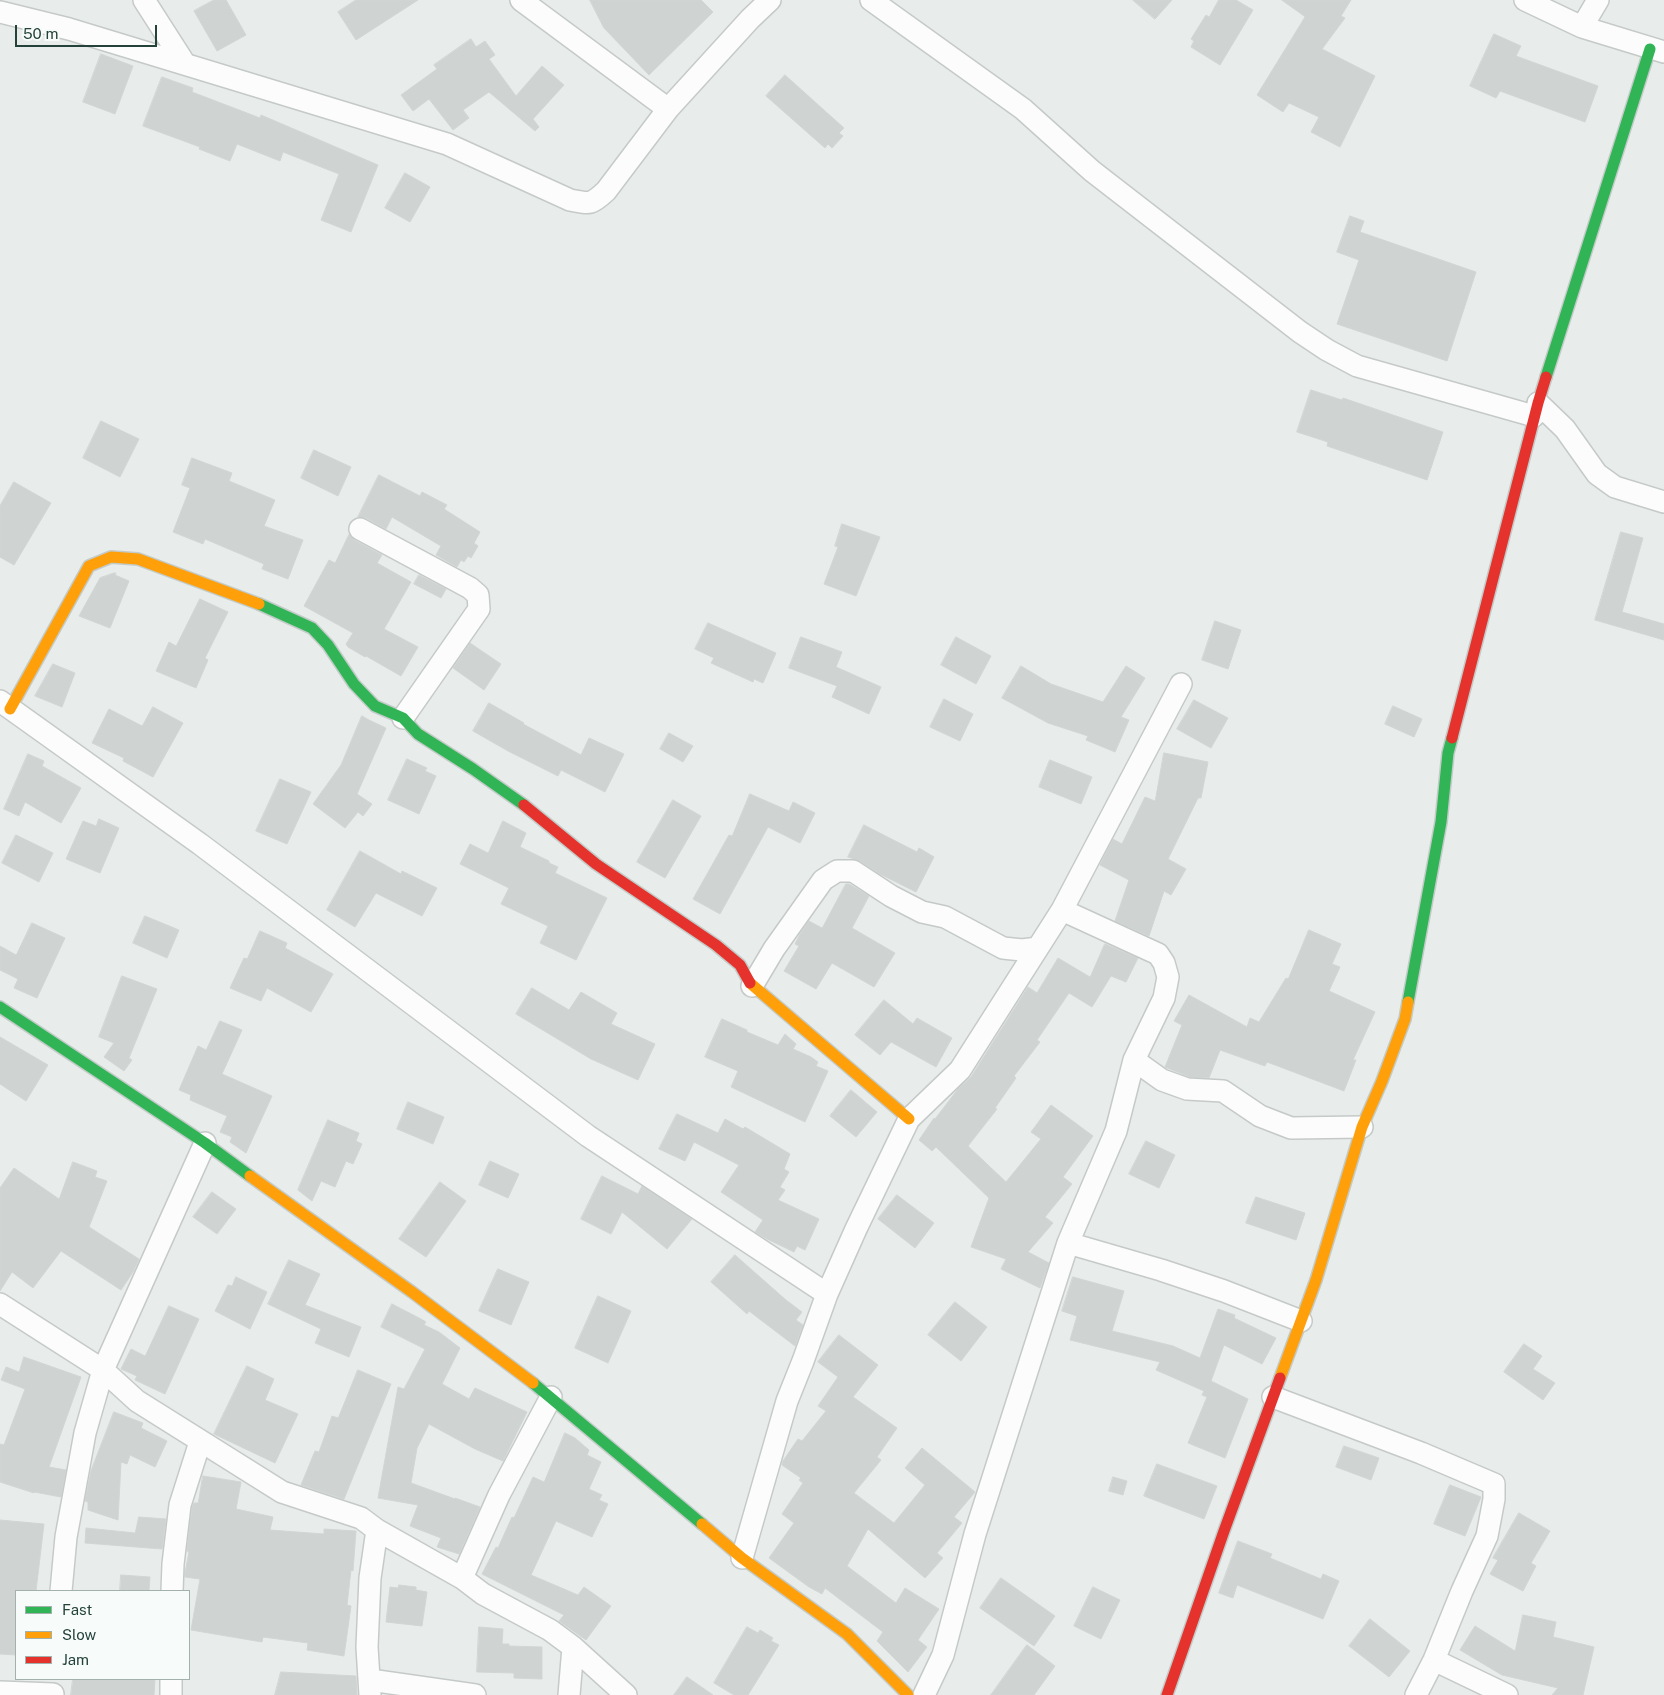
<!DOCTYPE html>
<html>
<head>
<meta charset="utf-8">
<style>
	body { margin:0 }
	#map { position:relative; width:1664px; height:1695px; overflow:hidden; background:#e8edeb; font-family:"Public Sans",sans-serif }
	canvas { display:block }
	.legend { position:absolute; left:15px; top:1590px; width:175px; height:90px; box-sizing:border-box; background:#f7fbf9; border:1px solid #a3b1ad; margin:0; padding:6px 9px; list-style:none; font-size:15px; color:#24423a }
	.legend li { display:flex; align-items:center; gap:10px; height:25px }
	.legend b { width:25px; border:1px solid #a3b1ad }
	.scale { position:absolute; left:15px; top:25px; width:142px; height:22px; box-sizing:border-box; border:2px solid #24423a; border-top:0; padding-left:6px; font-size:15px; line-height:18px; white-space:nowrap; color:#24423a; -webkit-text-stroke:4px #f7fbf9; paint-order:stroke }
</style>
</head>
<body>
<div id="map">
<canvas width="1664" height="1695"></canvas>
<ul class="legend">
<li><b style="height:6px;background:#30b455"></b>Fast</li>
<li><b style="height:6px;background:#ff9f0a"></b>Slow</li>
<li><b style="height:6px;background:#e5322d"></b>Jam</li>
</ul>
<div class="scale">50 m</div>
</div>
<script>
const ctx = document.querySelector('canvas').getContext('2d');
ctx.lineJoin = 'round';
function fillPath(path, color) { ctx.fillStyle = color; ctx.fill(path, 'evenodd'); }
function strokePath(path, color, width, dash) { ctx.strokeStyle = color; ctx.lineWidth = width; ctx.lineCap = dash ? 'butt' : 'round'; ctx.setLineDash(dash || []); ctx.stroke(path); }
const building = new Path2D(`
	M214 0H226L246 35 217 51 194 11Z
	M356 0H418L356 40 338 12Z
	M590 0H701L713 12 649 75 604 28Z
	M1133 0H1172L1155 19Z
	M1219 0H1236L1253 10 1220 65 1191 47 1194 41 1191 39 1206 15 1209 17Z
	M1282 0H1351L1341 16 1345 18 1322 49 1375 76 1340 147 1311 132 1319 117 1289 103 1283 112 1257 95 1305 17Z
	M1494 34 1521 46 1516 56 1598 86 1585 122 1500 91 1496 98 1470 86Z
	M471 39 476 47 485 41 495 55 489 59 516 96 542 66 564 85 533 119 539 127 535 131 489 92 463 110 469 118 453 130 429 99 413 111 401 95 437 69 434 65Z
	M101 54 133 66 115 114 83 102Z
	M785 75 844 128 839 133 843 136 832 148 828 144 825 148 766 96Z
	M162 77 193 88 192 92 260 118 261 115 378 165 351 232 321 220 339 174 283 152 280 161 237 144 230 161 199 149 200 147 143 126Z
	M405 173 430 187 410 222 385 208Z
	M1350 216 1364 221 1360 232 1476 272 1447 361 1337 324 1359 260 1337 252Z
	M1311 390 1342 400 1343 398 1443 432 1427 480 1327 446 1328 442 1297 432Z
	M101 421 139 439 120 477 83 458Z
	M314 450 351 467 338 496 301 478Z
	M192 458 232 473 229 481 275 500 264 526 303 540 288 579 262 569 264 564 205 539 203 544 173 532 190 488 182 485Z
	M379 475 420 496 422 492 447 505 444 509 480 532 474 543 478 546 471 558 468 556 464 562 461 560 457 567 436 555 441 546 392 517 386 529 366 518 358 517Z
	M14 482 51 503 14 565 0 557V506Z
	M842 524 880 537 856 596 824 584 838 547 835 546Z
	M1621 532 1643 538 1622 612 1664 624V640L1595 620Z
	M349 535 354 540 382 555 377 563 411 582 384 629 418 647 401 676 366 656 365 657 348 647 346 644 353 633 304 606 329 560 335 563Z
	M114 573H116L115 575 129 581 110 628 79 616 100 578Z
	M419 575 446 589 441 598 414 584Z
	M200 599 228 612 205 658 208 660 196 688 156 671 169 642 176 646Z
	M1215 621 1241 630 1228 669 1202 660Z
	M708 623 776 653 763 683 754 679 753 682 711 663 714 658 695 649Z
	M801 637 842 652 836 667 881 687 869 714 832 697 837 686 789 668Z
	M956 637 991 656 976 684 941 665Z
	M470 643 501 664 484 690 453 668Z
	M53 664 75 673 62 707 35 696Z
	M1021 666 1051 684 1103 702 1126 666 1145 678 1121 717 1129 720 1115 752 1086 740 1088 736 1048 723 1002 698Z
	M944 699 973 714 960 741 930 727Z
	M1194 700 1228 718 1211 748 1177 729Z
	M489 703 524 723 523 724 581 755 589 738 624 754 605 792 561 770 558 776 508 751 473 731Z
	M1393 706 1422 719 1414 737 1385 724Z
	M153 707 183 723 153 777 123 761 124 758 92 743 109 709 142 726Z
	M362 716 369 720 386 728 357 794 372 804 363 816 358 812 345 828 313 804 341 765Z
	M669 733 693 746 683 762 660 749Z
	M1164 753 1208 762 1201 798H1198L1168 859 1186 869 1171 895 1164 891 1149 936 1115 921 1129 880 1100 865 1113 839 1122 844 1145 797 1155 801Z
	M28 754 44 761 42 766 81 788 61 823 25 802 19 816 4 809Z
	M407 759 427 768 425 771 436 776 419 814 388 800Z
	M1050 760 1092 777 1081 804 1039 787Z
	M280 779 311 792 287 844 256 831Z
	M750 794 789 811 793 802 815 813 800 843 768 827 720 914 693 899 729 835 732 836Z
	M673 800 701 816 665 878 637 862Z
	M99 819 119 828 100 873 66 859 83 821 96 826Z
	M503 821 526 833 520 847 549 861V863L558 867 555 873 607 898 576 960 540 943 548 926 501 904 509 888 460 864 470 844 488 853Z
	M864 825 917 852 919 848 934 857 916 892 880 874 860 861 848 857Z
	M16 835 53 853 39 882 2 863Z
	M360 851 401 874 402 871 437 888 422 916 376 893 355 927 327 910Z
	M846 884H849L869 896 852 928 895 953 874 987 832 963 816 989 784 971 799 946 795 944 800 934 809 921 822 928Z
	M145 916 179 930 167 958 133 943Z
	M32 923 65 938 37 998 14 988 18 979 0 970V946L16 955Z
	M1309 930 1341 944 1332 964 1340 967 1329 991 1375 1012 1353 1060H1356L1344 1091 1267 1062 1265 1066 1220 1050 1209 1078 1190 1077 1165 1067 1182 1025 1174 1021 1189 995 1247 1027 1250 1018 1259 1022 1286 978 1288 979Z
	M260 931 287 943 285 948 333 974 311 1012 267 988 261 1001 230 988 244 958 247 959Z
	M1105 944 1138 958 1126 982 1111 976 1092 1007 1069 993 1037 1040 1040 1042 1014 1076 1016 1078 995 1108 997 1109 968 1146 1006 1182 1041 1139 1031 1132 1051 1105 1093 1136 1063 1177 1072 1184 1045 1217 1053 1223 1028 1252 1049 1263 1040 1288 1001 1269 1006 1259 971 1247 989 1198 936 1147 932 1151 919 1140 934 1118 935 1119 958 1089 971 1077 1028 987 1037 993 1058 958 1090 977Z
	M122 976 157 989 129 1058 132 1060 124 1071 104 1057 114 1043 99 1037Z
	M532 988 569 1010 581 992 617 1013 611 1024 655 1044 638 1080 591 1059 516 1014Z
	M884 1000 913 1024 917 1018 952 1038 936 1067 891 1042 880 1055 855 1035Z
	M722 1019 747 1030V1032L778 1045 785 1034 796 1044 793 1049 811 1057 818 1062 816 1066 828 1071 805 1122 731 1087 738 1071 705 1057Z
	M220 1021 242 1030 222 1074 272 1096 246 1153 230 1142 232 1137 220 1132 227 1116 190 1100 191 1095 179 1090 198 1046 206 1050Z
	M0 1037 48 1065 26 1101 0 1084Z
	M851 1090 877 1112 856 1137 830 1116Z
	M408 1102 444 1117 433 1144 397 1129Z
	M677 1114 718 1133 725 1119 743 1129 745 1127 790 1154 784 1169 789 1172 780 1187 785 1190 778 1200 819 1219 805 1250 797 1246 794 1252 767 1239 755 1232 763 1220 721 1192 739 1165 694 1142 685 1161 659 1149Z
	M328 1120 359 1133 356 1141 362 1144 353 1164 346 1161 335 1187 321 1181 312 1201 298 1190Z
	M1146 1141 1175 1155 1159 1188 1129 1174Z
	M490 1161 519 1174 508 1198 479 1185Z
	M73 1162 97 1171 95 1177 107 1181 89 1227 139 1259 133 1272 121 1290 61 1251 33 1288 12 1272 0 1291V1188L14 1168 59 1199Z
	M602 1176 638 1194 642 1186 692 1219 667 1249 622 1212 611 1234 581 1219Z
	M440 1182 466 1201 426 1257 399 1239Z
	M212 1192 236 1209 217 1234 193 1217Z
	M897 1195 934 1223 915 1248 878 1219Z
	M1256 1197 1305 1213 1296 1240 1246 1223Z
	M735 1255 786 1300 802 1312 796 1320 803 1325 795 1346 749 1311 747 1314 711 1282Z
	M289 1260 320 1274 305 1305 361 1327 349 1357 315 1343 321 1329 268 1304Z
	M498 1269 529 1282 511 1325 479 1311Z
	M236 1277 267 1292 250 1329 215 1311 228 1285 232 1286Z
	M1073 1277 1124 1291 1112 1331 1173 1346 1200 1358 1218 1309 1235 1315 1234 1318 1276 1338 1262 1364 1224 1345 1211 1381 1248 1399 1225 1458 1188 1443 1207 1397 1202 1395 1204 1391 1156 1370 1160 1362 1070 1340 1077 1316 1062 1311Z
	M598 1296 631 1311 608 1363 575 1348Z
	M955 1302 987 1327 961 1361 928 1335Z
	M392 1304 421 1319 426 1322 424 1325 439 1332 460 1348 442 1384 469 1399 475 1388 527 1412 503 1461 475 1449 429 1424 417 1448 411 1483 455 1499V1498L480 1507 459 1554 437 1547 441 1538 410 1526 418 1505 378 1498 398 1387 404 1389 425 1349 381 1327Z
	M169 1306 199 1319 165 1394 135 1380 137 1376 121 1369 131 1349 145 1356Z
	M839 1335 878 1365 853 1397 897 1428 877 1457 881 1460 854 1493 894 1523 925 1485 905 1468 922 1448 975 1492 954 1517 962 1523 937 1553 943 1558 925 1578 868 1529 847 1566 896 1603 905 1588 939 1609 918 1640 927 1647 908 1672 877 1641 883 1632 825 1588 822 1594 809 1587 769 1558 794 1523 782 1514 803 1483 799 1480 801 1478 782 1465 783 1461 798 1439 802 1441 826 1411 818 1406 838 1377 818 1362Z
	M1524 1344 1542 1356 1533 1369 1555 1383 1543 1400 1504 1372Z
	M24 1357 81 1377 49 1467 66 1470 61 1497 34 1492V1493L0 1482V1444L4 1445 25 1389 1 1380 6 1367 19 1372Z
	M247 1366 274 1379 265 1400 298 1414 275 1463 214 1434Z
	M358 1370 391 1384 344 1499 301 1485 315 1451 319 1452 332 1416 338 1418Z
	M114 1412 143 1423 141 1428 167 1441 155 1467 130 1455 127 1464 121 1462 118 1520 88 1510V1502L85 1501 91 1471Z
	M565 1433 575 1438 589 1450 587 1455 601 1462 589 1489 602 1495 599 1500 608 1504 592 1537 556 1521 531 1575 578 1595 584 1587 611 1606 586 1640 559 1621 564 1615 482 1574 496 1547 498 1548 512 1517 514 1518 533 1477 544 1482Z
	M1344 1446 1379 1458 1371 1480 1336 1467Z
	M1157 1464 1217 1486 1204 1519 1144 1496Z
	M203 1476 241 1482 236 1509 273 1517 270 1530 324 1534V1529L356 1531 353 1571 351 1570 347 1605 351 1606 344 1656 307 1650 308 1643 263 1637 262 1642 191 1630 200 1579 185 1577V1573L189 1552 187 1551 192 1508 194 1503H198Z
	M1113 1477 1127 1481 1123 1495 1109 1491Z
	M1450 1485 1481 1497 1465 1536 1434 1524Z
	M1519 1513 1550 1531 1531 1563 1536 1566 1523 1591 1490 1574 1498 1560 1493 1558Z
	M139 1517 166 1519 162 1549 85 1543 86 1528 135 1533Z
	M0 1520 44 1524 36 1591H16V1655L0 1654Z
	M1238 1541 1272 1554 1270 1558 1321 1579 1323 1574 1339 1581 1323 1619 1237 1585 1233 1598 1219 1593Z
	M121 1575 150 1577 149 1591H120Z
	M1001 1578 1055 1616 1034 1646 980 1608Z
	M399 1585 416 1587V1590L427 1592 422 1626 386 1622 390 1587 398 1588Z
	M1093 1587 1120 1600 1101 1639 1074 1626Z
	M1523 1615 1556 1622 1553 1637 1594 1647 1583 1695H1552L1558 1688 1502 1675 1460 1650 1475 1626 1515 1651Z
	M1370 1619 1410 1651 1389 1677 1349 1646Z
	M479 1627 503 1629 502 1644H509V1646L542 1647V1679L514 1678V1673L477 1672Z
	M747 1627 758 1633 760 1630 773 1638 771 1641 779 1645 748 1695H734L714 1683Z
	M1027 1645 1055 1666 1034 1695H991Z
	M281 1672 356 1676 357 1695H275Z
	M687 1677 713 1695H674Z
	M73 1679H155L154 1695H71Z`);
fillPath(building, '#cfd4d2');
strokePath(building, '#d1d6d4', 1);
const street = new Path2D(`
	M144 0 185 64
	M521 0 668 109
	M871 0 1023 109 1092 171 1300 332 1327 350 1357 366 1534 416
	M1525 0 1582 27 1664 52
	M0 12 69 29 447 144 570 200C590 204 591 205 606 191L668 109 750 19 770 0
	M1582 27 1598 0
	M1538 403 1565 429 1597 474 1615 487 1664 502
	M360 529 470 588 478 595 479 609 403 718
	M0 701 200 844 588 1136 827 1294
	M752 986 774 949 823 880 837 871H853L891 896 922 912 945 917 1003 948 1022 950 1038 948
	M1134 1060 1162 1080 1187 1089 1223 1091 1260 1116 1291 1128 1362 1127
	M1068 1243 1161 1270 1224 1291 1301 1321
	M0 1304 103 1370 137 1401 282 1492 361 1518 377 1530 462 1578 483 1594 550 1630 573 1647 626 1695
	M1273 1397 1421 1453 1494 1484V1499L1487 1536 1462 1591 1434 1660 1416 1695
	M742 1558 787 1401 803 1361 827 1294 856 1229 909 1119 960 1070 1062 910 1181 684
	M462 1578 499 1495 551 1397
	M61 1591 66 1537 73 1499 85 1433 103 1370 205 1143
	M172 1591 173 1564 180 1505 200 1442
	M1434 1660 1507 1695
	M171 1679V1695
	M370 1680 475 1695
	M0 1692 53 1694
	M370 1695 367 1647 370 1578 377 1530
	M569 1695 573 1647
	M924 1695 943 1655 975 1534 1068 1243 1116 1131 1134 1060 1164 998 1168 977 1164 963 1158 954 1062 910`);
const fast = new Path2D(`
	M1546 377 1650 49
	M259 604 312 628 328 645 354 684 375 706 403 718 418 734 473 769 524 805
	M1408 1002 1441 822 1448 753 1452 738
	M0 1007 205 1143 250 1176
	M533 1383 702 1524`);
const slow = new Path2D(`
	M10 709 89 566 111 557 138 559 259 604
	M750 983 909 1119
	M250 1176 412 1292 533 1383
	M1280 1378 1316 1280 1362 1127 1382 1081 1405 1019 1408 1002
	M702 1524 742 1558 847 1634 908 1695`);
const jam = new Path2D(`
	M1452 738 1538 403 1546 377
	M524 805 596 864 716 945 740 965 750 983
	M1167 1695 1224 1531 1280 1378`);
strokePath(street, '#c5cac8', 24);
strokePath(fast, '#c3cbc8', 14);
strokePath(slow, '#c3cbc8', 14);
strokePath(jam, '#c3cbc8', 14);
strokePath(street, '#fcfcfc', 21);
strokePath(fast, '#30b455', 11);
strokePath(slow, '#ff9f0a', 11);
strokePath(jam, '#e5322d', 11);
</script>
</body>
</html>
